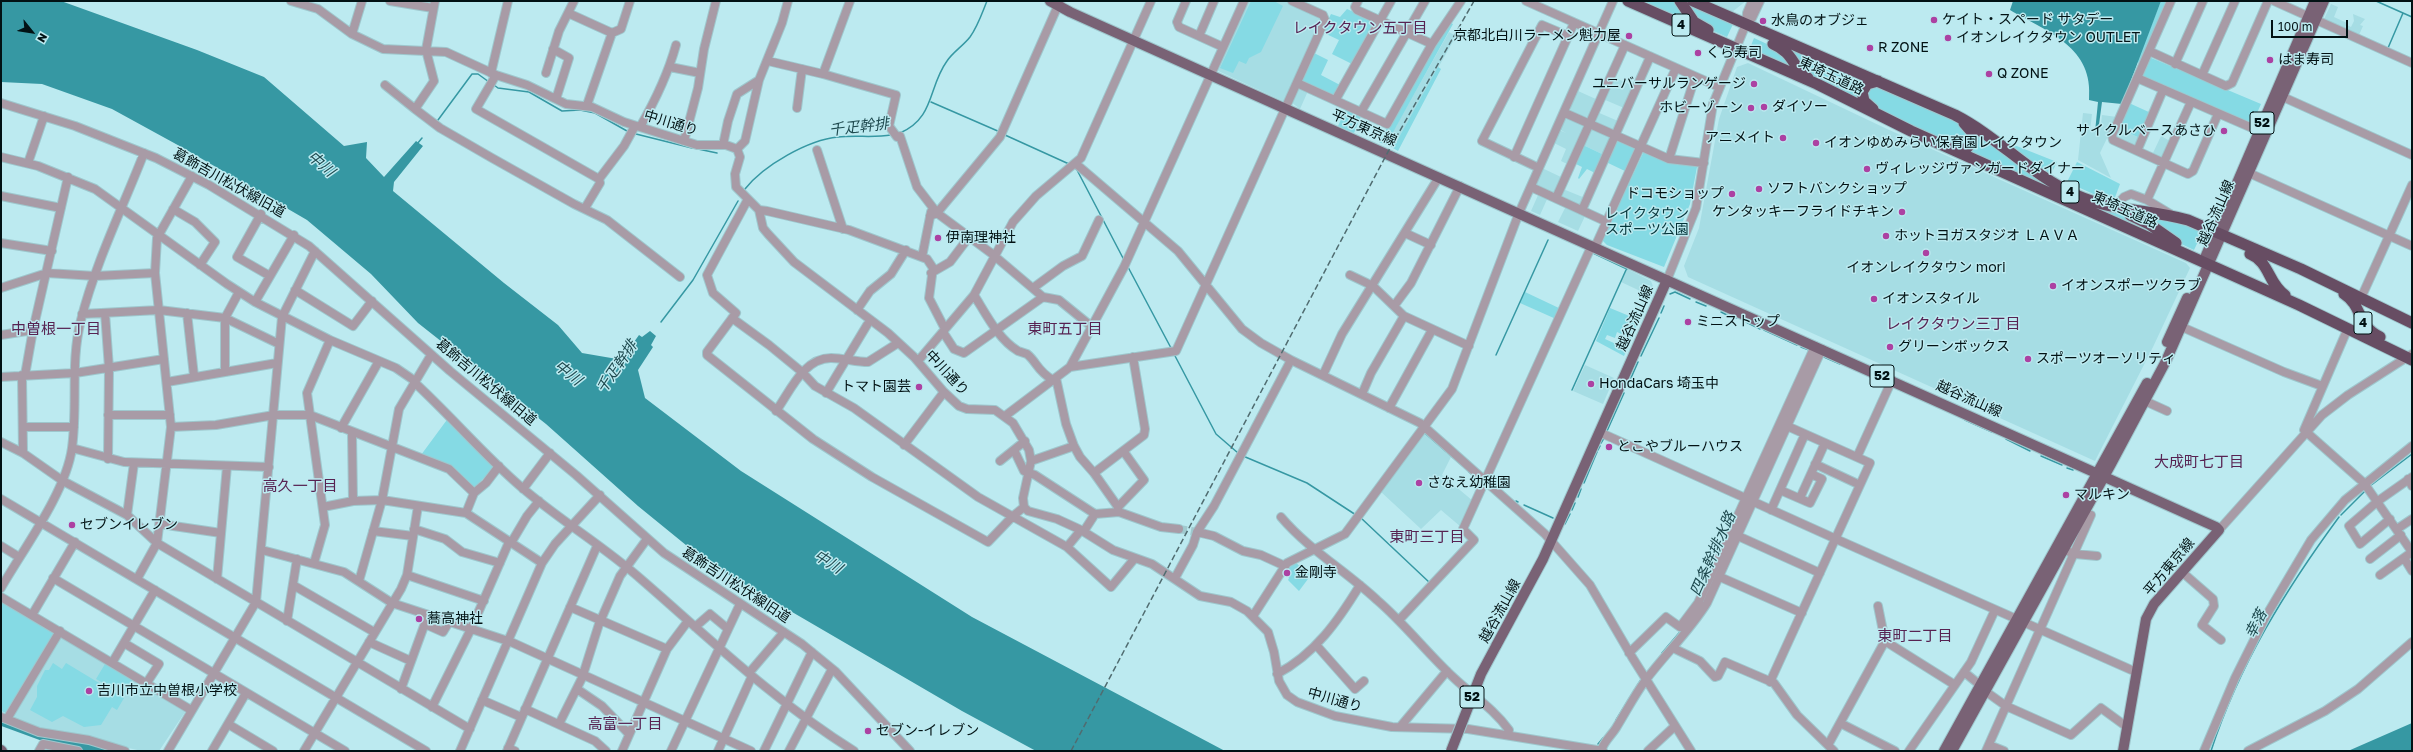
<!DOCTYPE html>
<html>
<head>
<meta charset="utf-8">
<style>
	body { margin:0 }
	#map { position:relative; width:2413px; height:752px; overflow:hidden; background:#bceaf0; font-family:"Golos Text",sans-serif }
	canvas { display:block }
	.frame { position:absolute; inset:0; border:2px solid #021214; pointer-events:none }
	.north { position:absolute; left:12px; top:12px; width:40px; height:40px; -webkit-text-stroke:3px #bceaf0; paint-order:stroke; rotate:120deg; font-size:11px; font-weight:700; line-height:16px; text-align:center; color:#021214 }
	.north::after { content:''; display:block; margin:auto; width:14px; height:18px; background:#021214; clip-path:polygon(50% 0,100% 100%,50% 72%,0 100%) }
	.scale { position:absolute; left:2271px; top:20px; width:77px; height:18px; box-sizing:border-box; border:2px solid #021214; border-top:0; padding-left:5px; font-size:12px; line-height:14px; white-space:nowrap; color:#021214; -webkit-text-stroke:3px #bceaf0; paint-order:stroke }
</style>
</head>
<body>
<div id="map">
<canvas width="2413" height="752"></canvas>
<div class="frame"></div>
<div class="north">N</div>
<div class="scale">100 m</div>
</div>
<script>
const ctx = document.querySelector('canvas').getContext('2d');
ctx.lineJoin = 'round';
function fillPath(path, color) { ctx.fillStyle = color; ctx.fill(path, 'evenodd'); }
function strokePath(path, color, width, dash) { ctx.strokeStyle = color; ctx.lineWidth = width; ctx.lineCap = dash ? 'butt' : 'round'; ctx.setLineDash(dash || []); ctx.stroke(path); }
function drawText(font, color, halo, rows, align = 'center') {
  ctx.font = font + ' "Golos Text","Noto Sans JP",sans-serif'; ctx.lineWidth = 3; ctx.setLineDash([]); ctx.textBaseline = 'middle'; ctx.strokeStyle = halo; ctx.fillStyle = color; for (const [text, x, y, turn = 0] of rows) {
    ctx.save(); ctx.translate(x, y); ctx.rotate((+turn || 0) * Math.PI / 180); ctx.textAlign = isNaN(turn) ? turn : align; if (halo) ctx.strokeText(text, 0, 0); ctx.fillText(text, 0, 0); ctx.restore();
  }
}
fillPath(new Path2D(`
	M1247 1H1286L1321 17 1322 20 1285 102 1216 70Z
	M1709 1H1746L1732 12Z
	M2331 4 2338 7 2334 17 2347 23 2345 28 2324 19Z
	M2353 14 2365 19 2360 25 2363 26 2359 35 2345 29 2347 25 2351 27 2354 21Z
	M1449 32 1456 36 1393 148 1386 144Z
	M1748 63 1887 129 2186 263 2190 268 2153 347 2095 461 1688 277 1684 266 1699 228 1719 119 1737 67Z
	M1613 77 1634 86 1624 108 1603 99Z
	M1301 87 1308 91 1300 109 1291 102 1297 89Z
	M1578 91 1598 100 1590 118H1586L1571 111 1570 108Z
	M1597 112 1618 121 1614 130 1612 131 1595 123 1594 120Z
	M2083 113 2092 114 2090 131 2100 132 2102 115 2117 117 2100 153 2111 178 2078 160Z
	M1568 116 1585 124 1586 128 1569 165 1561 161 1566 149 1554 143 1559 130 1566 133 1559 129 1565 118Z
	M1593 128 1610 135 1611 139 1604 155 1583 145 1590 129Z
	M2118 128 2140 138 2137 146 2134 147 2115 139Z
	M2161 136 2170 141 2164 157 2160 159 2152 155Z
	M1542 168 1563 178 1556 193 1552 195 1535 185Z
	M1563 189 1585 198 1581 205 1578 206 1562 199 1560 195Z
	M1539 193 1548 197 1540 215 1531 211Z
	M1566 206 1586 214 1578 231 1558 222Z
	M1627 269 1651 281 1654 289 1651 296 1621 282Z
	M1585 365 1614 378 1603 404 1573 391Z
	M1422 434H1427L1451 457 1442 475 1473 501 1461 527 1441 510 1421 529 1380 491Z
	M61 636 185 712 159 751H142L46 730 13 717Z`), '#a6dde4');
fillPath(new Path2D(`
	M1251 1H1274L1283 6 1261 52 1249 58 1246 64 1239 61 1233 73 1220 68Z
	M1628 1H1675L1694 26Z
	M1684 1 1734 22 1727 37 1702 26Z
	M2161 1H2168L2140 63 2137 62Z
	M1347 9 1374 21 1375 24 1352 64 1332 54 1339 40 1322 32 1331 14 1340 17Z
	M1451 23 1453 24 1386 145 1379 142 1443 28Z
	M1764 37 1868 79 1860 102 1806 74 1794 56Z
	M1754 38 1780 50 1794 69 1748 53Z
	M1314 53 1328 60 1321 75 1340 85 1335 95 1332 96 1302 83 1301 80Z
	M2149 57 2261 104 2253 122 2249 125 2141 77Z
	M1438 67 1441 69 1398 151 1393 148Z
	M1876 84 1937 110 1962 125 1965 128 1968 143 1954 147 1871 105 1866 90Z
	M2129 103 2151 113 2140 138 2118 128Z
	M1347 107 1362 114 1354 133 1338 126Z
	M1975 132 1987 137 2106 208 2143 223 2163 239 1966 153Z
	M1619 139 1637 150 1627 172 1606 162 1616 140Z
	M2004 141 2057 162 2050 176Z
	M1583 145 1604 155 1595 173 1587 169 1579 179 1578 178 1582 167 1574 163Z
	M1644 151 1695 165 1697 167 1690 204 1664 267 1607 245 1602 240Z
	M2077 162 2120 184 2114 200 2102 198 2067 182Z
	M2135 215 2149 216 2204 229 2194 250 2175 241Z
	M1525 292 1561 309 1556 319 1520 303Z
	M1610 308 1639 320 1624 356 1596 341ZM1617 332 1626 336 1620 350 1615 348 1616 344 1605 339 1607 335 1615 338Z
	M449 417 496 466 474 488 421 455Z
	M1296 563 1311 575 1299 591 1288 580 1289 578 1285 573 1290 567Z
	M1 600 56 632 6 713 1 711Z
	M53 663 62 669 66 663 124 698 117 710 112 707 101 725 84 727 63 716 52 722 30 710 37 697V686L45 670H49Z
	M105 664 133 680 124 695 96 679Z`), '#85dae4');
fillPath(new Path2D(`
	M1 1H61L197 50 264 77 344 146 367 142 366 158 384 177 416 141 423 146 394 182 393 191 504 283 558 325 582 353 617 359 624 356 639 335 642 337 650 331 656 336 651 345 653 347 638 370 645 398 741 471 972 617 1225 751H1036L962 711 708 563 638 506 546 424 418 323 371 274 307 220 185 149 112 109 42 84 1 82Z
	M2013 1H2161L2122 104 2102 102 2098 132H2095L2098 102 2089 100C2094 47 2049 33 2010 10Z
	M2412 723V751H2348Z`), '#3698a3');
strokePath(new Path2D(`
	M2376 1 2412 17
	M2388 48 2403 13
	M494 85 498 88 529 92 562 111 580 110 595 113 627 131
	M931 102 1000 132
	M438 120 472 74H478L489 82
	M900 133C935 118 928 87 947 61 953 52 963 46 970 37 978 26 982 13 987 1
	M636 134 692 148
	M1005 135 1069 164
	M417 144 422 138
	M698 149 717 153
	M1073 167 1077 170 1124 260
	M745 189C764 165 808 140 838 137 856 135 874 138 891 135
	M1593 253 1627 269
	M1128 267 1171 348
	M1670 294 1675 292 1690 299
	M1696 302 1706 306
	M1721 312 1727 315
	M1661 313 1664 306
	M1732 317 1736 318
	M661 322 693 280 738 201
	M1746 322 1760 329
	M1764 330 1797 345
	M1801 347 1809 350
	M1174 354 1216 434 1238 453
	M1496 355 1548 240
	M1641 356 1659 318
	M1824 357 1840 364
	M1627 387 1638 362
	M1572 390 1626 270
	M1965 420 1992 432
	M1607 431 1624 393
	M1426 434 1465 468
	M2006 439 2030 451
	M1601 443 1604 438
	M1598 450 1600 446
	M1243 456 1307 483 1356 515
	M2041 456 2062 465
	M2067 468 2073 470
	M1469 472 1476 478
	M1584 483 1597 452
	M2370 486 2412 454
	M1578 497 1581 489
	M1516 501 1518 502
	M1524 505 1553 518
	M1572 510 1575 503
	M2341 515 2365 491
	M1361 518 1430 583
	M1565 524 1570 514
	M1662 653 1679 633
	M1616 720 1642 678
	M1598 744 1603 738
	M2211 751C2239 665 2286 589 2339 517`), '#3698a3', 1.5);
strokePath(new Path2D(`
	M1 721 50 739 110 751`), '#3698a3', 9);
strokePath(new Path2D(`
	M1179 529 1197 532`), '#a0cacf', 8, [8, 4]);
const minor = new Path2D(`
	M291 1 318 9 352 34 383 49 446 52 496 75 527 85 566 104 592 107 624 122 697 145H726L737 149 740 157 735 174 736 187 759 210 763 228 768 234 794 262 888 333 914 357 944 392 959 406 967 409 995 410 1013 423 1029 450 1031 461 1023 498 1024 507 1028 511 1057 519 1081 530 1113 550 1152 564 1200 596 1231 602 1247 611 1268 632 1274 652 1279 681 1287 695 1297 702 1335 716 1392 727 1468 729 1603 751
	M390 1 433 8
	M435 1 426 50 434 81 415 109 440 128 492 158 574 204 607 220 680 277
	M1186 1 1177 22 1179 27 1223 47
	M1358 1 1355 7 1357 10 1432 44 1461 1
	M1526 1 1719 87
	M2171 1 2149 51 2226 86 2232 83 2268 1
	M2274 1 2412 63
	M568 13 612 33
	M1746 24 1752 18 1760 1
	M352 34 362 1
	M1199 36 1214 1
	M553 49 569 58 556 99
	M2149 51 2112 135 2113 140 2188 174 2193 171 2218 114
	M768 61 823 74 896 95 889 126 897 137 900 136 917 187 937 213 991 253 1043 297
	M2175 64 2203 1
	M670 67 700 73
	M491 73 508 1
	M546 73 559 31 574 1
	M823 74 850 1
	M496 75 476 109 599 179
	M2202 75 2235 1
	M2137 78 2259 131
	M1297 83 1387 124 1432 44
	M385 85 415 109
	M2283 97 2412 155
	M1336 99 1391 1
	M1 103 75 126 156 158 209 185 309 246 450 371 576 475 664 553 802 644 835 671 910 751
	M587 105 612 33 621 29 630 1
	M797 108 802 69
	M1361 112 1425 1
	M1565 113 1669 159 1704 163
	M640 127C655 101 668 74 676 45
	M684 141 698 88 704 49 716 1
	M723 145 728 121 737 94 759 80
	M737 149 745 141 759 80 782 23 788 1
	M817 150 843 229
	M2137 151 2163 90
	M1 157 38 166 95 189 227 284 255 302 330 340 396 368 415 381
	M1514 157 1574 23
	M1669 159 1695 77
	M28 163 44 116
	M1075 163 1178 251 1242 329 1261 343 1291 360 1420 423 1545 534 1590 585 1632 657 1691 751
	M1539 168 1482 141 1542 25 1568 36
	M2249 173 2412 246
	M1531 187 1607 222
	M1 196 61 208
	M1556 198 1625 45
	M748 199 707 275 713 293 736 313 707 352V355L813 439 872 477 988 542 1013 516 1024 507
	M2147 200 2191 102
	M585 208 600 183 599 179 624 146 635 126
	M2114 208 2124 197 2131 194 2147 200 2172 215
	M173 209 195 222 215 242 200 265
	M759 210 767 211 849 230 927 259 933 268 929 298 945 329
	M1582 210 1650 57
	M261 214 237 257 270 276
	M930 216 937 213 1000 137 1060 1
	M1405 233 1431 245
	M1 243 52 251
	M1595 247 1676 68
	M922 257 931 212
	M931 273 950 262 969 237
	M1350 275 1373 286 1404 316 1469 346
	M1667 280 1696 208 1713 104 1746 24 1747 13 1752 1
	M1 288 47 273 95 276 155 273
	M1033 288 1063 266 1082 256 1099 220
	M295 290 353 326 372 301
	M974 295C986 314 998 339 1018 351 1021 352 1024 353 1027 354 1037 362 1037 371 1053 380
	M2361 298 2412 185
	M255 302 294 235
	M1394 306 1411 283 1460 186
	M857 310 870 291 891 274 906 250
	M105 313 109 368 108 459
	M187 313 194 376
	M82 314 159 310 225 318 279 344
	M732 318 769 345 802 372 815 386 854 408 978 497 1067 547 1111 587 1135 558
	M2182 327 2284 372 2322 386
	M2348 328 2304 430 2364 483 2412 552
	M943 332 954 349 964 353 1043 297 1059 300 1091 326
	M1 335 33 330
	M918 361 974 295 1013 222 1036 196 1081 158 1151 1
	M1070 367 1124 267 1244 1
	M225 371V318L239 292
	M22 375 23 453
	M25 375 33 330 68 177
	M1323 375 1342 334 1439 177
	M1 377 75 373 164 359
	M1056 378 1066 424 1074 446 1080 457 1094 473 1118 507
	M167 382 277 363
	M414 382C451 416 483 454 520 486 559 520 604 546 642 580 711 640 777 703 854 751
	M826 393 867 325
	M1362 394 1371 373 1404 316
	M2145 401 2167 411
	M1389 408 1432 330
	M776 411C790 392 803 358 831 358 843 358 856 362 868 362L898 343
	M108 415H170
	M1005 416 1070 367 1176 351 1325 20 1323 15 1292 1
	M24 427H74
	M171 427 216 425 274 415H310L449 469 474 493 466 513
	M341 428 379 361
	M1599 432 1836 539
	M352 433 353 501
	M1 442 23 453 63 481 127 515 157 543 470 729
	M904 445 944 392
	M72 448 124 462 269 467
	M1014 450 1024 471 1035 475 1095 514 1119 512 1161 527 1179 529
	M1857 457 1892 380
	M1000 461 1025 441
	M1031 461 1074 446
	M1815 464 1860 485
	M1094 473 1144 435 1145 429 1133 357
	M2408 479 2412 486
	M523 489 550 453
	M1780 490 1810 503 1822 479 1811 474
	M474 493 486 483 499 466
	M1800 498 1825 443
	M1 499 426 751
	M323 507 353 501 382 500 466 513 542 563
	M1771 510 1805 434
	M1119 512 1118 507 1144 480 1124 452
	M127 515 134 463
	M1281 517C1309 550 1346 571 1377 600 1405 624 1427 653 1454 678 1473 696 1493 708 1509 730L1508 735
	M2390 519 2360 544 2349 526 2378 501 2412 477
	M160 524 221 533
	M414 529 445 539 462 552 500 563
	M2397 529 2412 519
	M2219 530 2322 415 2348 395 2412 354
	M373 531 413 536
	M1084 531 1095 514
	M1197 532 1214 536 1243 551 1261 555 1285 566
	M1738 536 1820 573
	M1836 539 2136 672
	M511 543 527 516 539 501
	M1 546 19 557
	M1067 547 1081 530
	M262 550 344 572 392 603 511 642 751 751
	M2064 550 2075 554 2097 556
	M2404 558 2412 571
	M2370 559 2401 535
	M314 563 325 525 307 393 330 340
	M2182 572 2213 599 2214 606 2202 625 2221 640
	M407 575 484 601
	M2380 575 2412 552
	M1720 577 1802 613
	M53 578 345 751
	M1175 578 1193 545 1197 532 1214 506 1291 360
	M137 579 157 543 171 427 155 273 157 238 192 176
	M217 579 227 466
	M359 581 382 500 399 409 431 355
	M293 585 374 632
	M1 588C24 548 66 492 72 448 78 405 70 362 81 320 95 264 123 207 144 153
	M1 597 191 710
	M1878 606 1885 641 1955 685
	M570 607 667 649
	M32 615 75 542
	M1253 616 1287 563 1345 534 1452 389 1519 213 1613 1
	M1399 620 1474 540 1463 529 1592 245
	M287 621 297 559
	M425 624 443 632 449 622
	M695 627 710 614 728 629
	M369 642 411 661
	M124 643 159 664 146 684
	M1317 646 1355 689 1364 681
	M1673 648 1700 661 1715 677 1718 676 1725 662 1774 683 1797 715 1834 751
	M1629 653 1666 617 1680 627 1698 603 1815 346
	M112 663 155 590
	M1964 672 1980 685
	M749 673 784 632
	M1277 674C1315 654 1338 621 1360 585
	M1770 682 1870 463 1787 426
	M401 689 428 615
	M577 689 602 706 629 734
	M1985 691 2006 706 2071 735 2101 708 2127 727
	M482 700 521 717
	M432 707 471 629 509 542
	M525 709 595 741 606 751
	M1 717 39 732 89 740 125 751
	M7 719 60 631
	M1840 723 1895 751
	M228 724 273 751
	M559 724 582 678 599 624 620 576 647 539
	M1400 727 1447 671
	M1828 745 1885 641
	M1989 745 2004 751
	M508 748 515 751
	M39 751 43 744 78 751
	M168 751 256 602 282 317 315 251
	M212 751 246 693
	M304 751 401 589 407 575 418 506
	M460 751 542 563 555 544 600 495
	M507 751 597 546
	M622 751 667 649 688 621
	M671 751 740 604
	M718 751 752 676
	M764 751 812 652
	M789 751 832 669
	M1601 751C1604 741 1611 736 1616 728 1626 712 1634 696 1645 681 1665 654 1689 632 1707 603L1822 349
	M1648 751 1675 726
	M1909 751 1971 662 1995 610
	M1986 751 2091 515
	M2204 751 2235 678 2266 616 2311 540 2345 500 2412 446
	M2248 751 2325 711 2358 689 2412 642`);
const major = new Path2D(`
	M1050 1 1070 12 2216 527 2219 530 2154 604 2146 619 2123 751
	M2204 260 2315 1
	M2167 342 2187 298
	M1496 646 1543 559 1667 280
	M1 750 2 751
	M1944 751 2147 383
	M1952 751 2111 464 2166 361 2324 1`);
const highway = new Path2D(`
	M1628 1 1817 84 1911 131 2299 305 2412 360
	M1680 1 1694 22 1708 30
	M1693 1 1955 115C1998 137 2031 175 2076 195 2114 212 2150 209 2188 220L2301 269 2412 323
	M1773 44C1794 53 1792 67 1808 78
	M1873 109 1864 101 1862 92 1867 84 1878 81
	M1954 150 1966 149 1972 142V132L1964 123
	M2130 215 2149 224 2176 243
	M2250 254C2270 262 2268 284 2285 295
	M2344 294C2364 307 2355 324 2380 337`);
strokePath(minor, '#9ec7cd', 10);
strokePath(major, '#9ec7cd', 12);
strokePath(highway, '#9ec7cd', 13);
strokePath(minor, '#a89ba6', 8);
strokePath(major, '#796275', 10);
strokePath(highway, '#674d63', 11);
strokePath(new Path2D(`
	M1071 751 1390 148 1474 1`), '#506c70', 1.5, [6, 3]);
const majorBridge = new Path2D(`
	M1451 751 1481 674 1496 646`);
strokePath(majorBridge, '#9ec7cd', 12, []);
strokePath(majorBridge, '#796275', 10);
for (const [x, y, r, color] of [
	[1934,20,4,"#ac41a2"],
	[1763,21,4,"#ac41a2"],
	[1629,36,4,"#ac41a2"],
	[1948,38,4,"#ac41a2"],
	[1870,48,4,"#ac41a2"],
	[1698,53,4,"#ac41a2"],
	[2270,60,4,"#ac41a2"],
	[1989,74,4,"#ac41a2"],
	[1754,84,4,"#ac41a2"],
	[1764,107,4,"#ac41a2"],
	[1751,108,4,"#ac41a2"],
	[2224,131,4,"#ac41a2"],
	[1783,138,4,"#ac41a2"],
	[1816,143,4,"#ac41a2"],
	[1867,169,4,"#ac41a2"],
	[1759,189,4,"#ac41a2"],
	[1732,194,4,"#ac41a2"],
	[1902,212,4,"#ac41a2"],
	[1886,236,4,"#ac41a2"],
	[938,238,4,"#ac41a2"],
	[1926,253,4,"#ac41a2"],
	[2053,286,4,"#ac41a2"],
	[1874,299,4,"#ac41a2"],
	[1688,322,4,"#ac41a2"],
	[1890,347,4,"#ac41a2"],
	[2028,359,4,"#ac41a2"],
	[1591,384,4,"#ac41a2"],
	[919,387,4,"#ac41a2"],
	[1609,447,4,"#ac41a2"],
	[1419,483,4,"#ac41a2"],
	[2066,495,4,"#ac41a2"],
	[72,525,4,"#ac41a2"],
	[1287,573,4,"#ac41a2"],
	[419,619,4,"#ac41a2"],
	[89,691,4,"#ac41a2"],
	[868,731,4,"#ac41a2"]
]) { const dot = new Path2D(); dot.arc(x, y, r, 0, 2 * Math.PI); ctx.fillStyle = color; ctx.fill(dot); strokePath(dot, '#bceaf0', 1.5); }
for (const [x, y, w] of [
	[1681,25,18],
	[2262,123,24],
	[2070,192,18],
	[2363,323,18],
	[1882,376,24],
	[1472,697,24]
]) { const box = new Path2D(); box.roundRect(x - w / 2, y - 11, w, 22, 3); ctx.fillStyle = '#bceaf0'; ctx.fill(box); strokePath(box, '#021214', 1); }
drawText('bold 13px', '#021214', null, [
	["4",1681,25],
	["52",2262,123],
	["4",2070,192],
	["4",2363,323],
	["52",1882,376],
	["52",1472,697]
]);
drawText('14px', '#021214', '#bceaf0', [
	["ケイト・スペード サタデー",1942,20],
	["水鳥のオブジェ",1771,21],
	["京都北白川ラーメン魁力屋",1621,36,"right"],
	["イオンレイクタウン OUTLET",1956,38],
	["R ZONE",1878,48],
	["くら寿司",1706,53],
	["はま寿司",2278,60],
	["Q ZONE",1997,74],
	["ユニバーサルランゲージ",1746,84,"right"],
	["ダイソー",1772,107],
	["ホビーゾーン",1743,108,"right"],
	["サイクルベースあさひ",2216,131,"right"],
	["アニメイト",1775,138,"right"],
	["イオンゆめみらい保育園レイクタウン",1824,143],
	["ヴィレッジヴァンガードダイナー",1875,169],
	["ソフトバンクショップ",1767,189],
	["ドコモショップ",1724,194,"right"],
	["ケンタッキーフライドチキン",1894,212,"right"],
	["ホットヨガスタジオ ＬＡＶＡ",1894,236],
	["伊南理神社",946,238],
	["イオンレイクタウン mori",1926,268,"center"],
	["イオンスポーツクラブ",2061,286],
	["イオンスタイル",1882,299],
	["ミニストップ",1696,322],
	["グリーンボックス",1898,347],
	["スポーツオーソリティ",2036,359],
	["HondaCars 埼玉中",1599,384],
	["トマト園芸",911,387,"right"],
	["とこやブルーハウス",1617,447],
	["さなえ幼稚園",1427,483],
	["マルキン",2074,495],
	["セブンイレブン",80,525],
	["金剛寺",1295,573],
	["蕎高神社",427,619],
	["吉川市立中曽根小学校",97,691],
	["セブン-イレブン",876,731]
], 'left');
drawText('14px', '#021214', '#bceaf0', [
	["東埼玉道路",1831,76,25],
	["中川通り",671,123,17],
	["平方東京線",1364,128,24],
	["葛飾吉川松伏線旧道",229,183,29],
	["東埼玉道路",2125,210,24],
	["越谷流山線",2216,213,-66],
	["越谷流山線",1635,318,-66],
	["中川通り",947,373,47],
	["葛飾吉川松伏線旧道",486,382,40],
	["越谷流山線",1969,399,24],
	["平方東京線",2169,567,-50],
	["葛飾吉川松伏線旧道",736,585,33],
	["越谷流山線",1500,611,-61],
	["中川通り",1335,700,16]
]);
drawText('14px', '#033338', '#bceaf0', [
	["レイクタウン",1647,214],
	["スポーツ公園",1647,230]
]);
drawText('15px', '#572352', '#bceaf0', [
	["レイクタウン五丁目",1360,28],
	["レイクタウン三丁目",1953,324],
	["中曽根一丁目",56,329],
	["東町五丁目",1065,329],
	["大成町七丁目",2199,462],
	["高久一丁目",300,486],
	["東町三丁目",1427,537],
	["東町二丁目",1915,636],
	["高富一丁目",625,724]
]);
drawText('italic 15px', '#1e494e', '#bceaf0', [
	["千疋幹排",859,127,-7],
	["中川",321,164,41],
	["千疋幹排",617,367,-56],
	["中川",568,373,38],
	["四条幹排水路",1713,554,-66],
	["中川",828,562,32],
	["幸落",2256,624,-63]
]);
</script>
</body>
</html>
